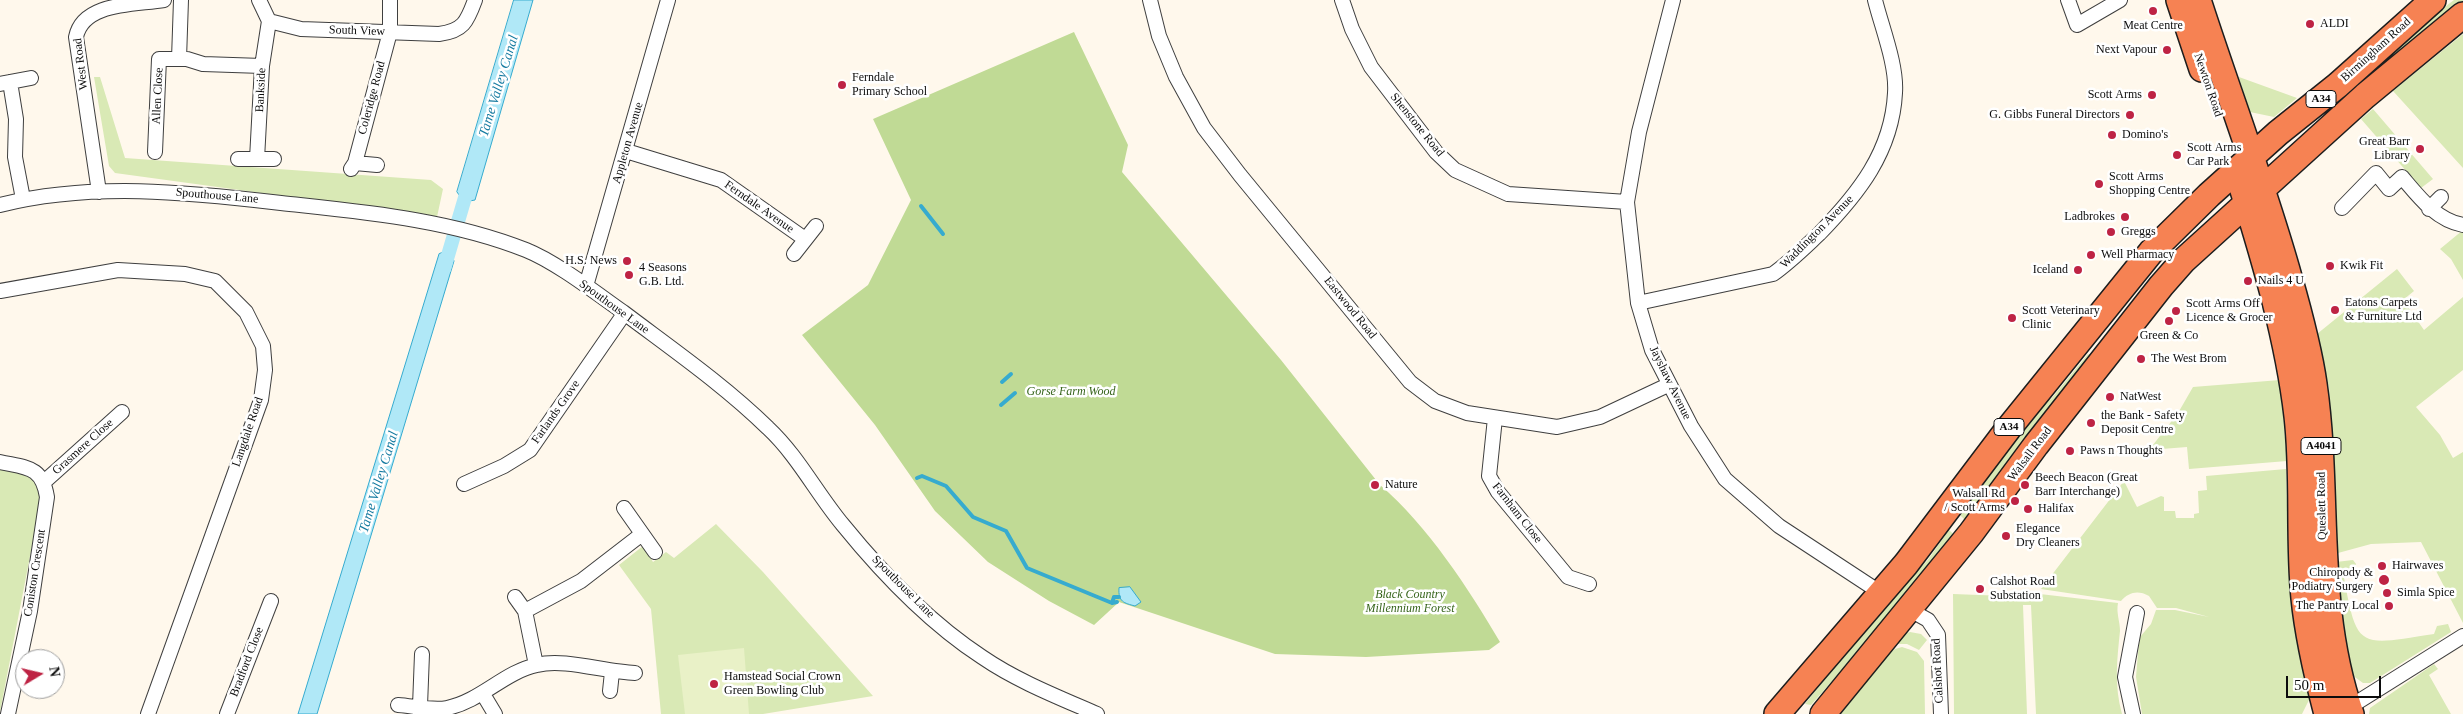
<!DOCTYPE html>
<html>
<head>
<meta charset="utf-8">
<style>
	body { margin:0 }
	#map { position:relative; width:2463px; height:714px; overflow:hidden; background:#fff8ec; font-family:Georgia,serif }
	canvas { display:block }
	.north { position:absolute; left:15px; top:649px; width:50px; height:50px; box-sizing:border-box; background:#fff; border:1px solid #9e9e9e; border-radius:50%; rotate:81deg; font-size:14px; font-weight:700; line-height:20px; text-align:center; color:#0c0c0c }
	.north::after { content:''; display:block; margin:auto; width:18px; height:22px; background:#be2344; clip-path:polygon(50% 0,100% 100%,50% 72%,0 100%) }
	.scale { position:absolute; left:2286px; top:676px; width:95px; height:22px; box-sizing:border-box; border:2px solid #0c0c0c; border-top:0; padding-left:6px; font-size:15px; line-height:18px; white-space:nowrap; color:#0c0c0c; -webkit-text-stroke:4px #fff; paint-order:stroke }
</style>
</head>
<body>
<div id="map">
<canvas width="2463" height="714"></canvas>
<div class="north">N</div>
<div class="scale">50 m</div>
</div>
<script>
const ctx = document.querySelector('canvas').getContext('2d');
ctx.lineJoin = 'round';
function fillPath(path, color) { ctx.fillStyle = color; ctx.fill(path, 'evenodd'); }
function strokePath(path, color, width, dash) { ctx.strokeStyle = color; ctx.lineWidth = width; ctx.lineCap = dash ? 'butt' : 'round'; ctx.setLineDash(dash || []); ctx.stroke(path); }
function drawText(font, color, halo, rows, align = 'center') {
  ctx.font = font + ' Georgia,serif'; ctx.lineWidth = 5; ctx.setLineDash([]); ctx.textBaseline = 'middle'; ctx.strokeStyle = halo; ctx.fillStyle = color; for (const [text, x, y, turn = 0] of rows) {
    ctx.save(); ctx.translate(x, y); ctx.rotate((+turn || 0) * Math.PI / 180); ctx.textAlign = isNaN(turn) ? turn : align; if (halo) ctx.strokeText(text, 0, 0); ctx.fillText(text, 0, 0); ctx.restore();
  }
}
fillPath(new Path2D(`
	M2454 0H2463V8L2336 107 2331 101 2414 30Z
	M2463 34V168L2393 91Z
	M94 77H100L125 158 431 180 443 189 437 217 115 173 109 166Z
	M2239 78V77L2297 98 2274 117 2250 112Z
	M2373 109 2433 179 2421 188 2361 119Z
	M2463 230V280L2451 259 2440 249Z
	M2397 269 2414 291 2403 300 2424 330 2463 297V370L2416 407 2440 435 2453 458 2463 452V623L2421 542 2371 544 2338 553 2329 388 2317 334Z
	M2088 354 2095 358 1971 519H1964L1958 513 2038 405 2051 399Z
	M2280 380 2287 461 2189 469 2187 447 2149 450 2178 413 2193 387Z
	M0 468C21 472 34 471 42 494L0 712Z
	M2286 469 2289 576 2294 613 2312 694 2302 714H2142L2136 677 2138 653 2140 637 2151 624 2156 610H2175L2209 617 2176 608H2157L2149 596C2138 590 2129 592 2121 601L2041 589 2124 481 2137 507 2161 496 2164 497V511H2175L2176 518H2194V514L2199 513 2198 491 2207 490 2206 476Z
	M716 524 763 572 873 696 763 714H661L651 609 619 565 643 546 653 562 666 552 674 558Z
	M1949 530 1958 538 1811 705 1805 704 1893 593 1927 561Z
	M2353 560 2356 564 2353 570 2343 572C2357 650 2357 646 2434 634L2437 626 2448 624 2451 632 2370 683H2363L2352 675 2344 633 2336 562Z
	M2031 593 2118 603C2116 613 2120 621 2120 631 2117 660 2114 685 2122 714H2036L2031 605H2023L2027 714H1954L1953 594 2031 597Z
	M1910 632 1921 634 1927 640 1919 650 1907 644H1895L1903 634Z
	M1902 647 1917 652 1924 661 1925 714H1841L1886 656 1895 649Z
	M2434 664 2438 669 2429 675 2451 714H2369L2370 708Z`), '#d9e9b5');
fillPath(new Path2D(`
	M1074 32 1128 145 1122 172 1281 360 1380 485C1427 525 1469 589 1500 642L1489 650 1366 657 1275 654 1119 602 1094 625 1049 601 988 562 935 511 875 425 802 335 868 285 911 200 873 119Z`), '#c0da95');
fillPath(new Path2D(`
	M744 648 749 714H685L678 655Z`), '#e9f1c7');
const water = new Path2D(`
	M514 0H533L475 200 464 202 457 192Z
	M450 250 454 261 317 714H298L439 254Z
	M1130 587 1141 602 1135 606C1124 603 1118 602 1119 588Z`);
fillPath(water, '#b0e8f7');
strokePath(water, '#36abcf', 1);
strokePath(new Path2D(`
	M921 206 943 234
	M1002 382 1011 374
	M1001 405 1015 393
	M917 478 922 476 946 486 973 517 1006 531 1027 568 1112 603 1117 602
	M1112 603 1114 597H1119`), '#36abcf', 4);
strokePath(new Path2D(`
	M444 269 469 184`), '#b0e8f7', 14);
const street = new Path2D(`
	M259 0 269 21 301 29 439 34C463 31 467 22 475 0
	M1150 0 1159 36 1176 77 1204 128 1240 175 1410 382 1435 401 1467 413 1557 427 1600 417 1668 385
	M1342 0 1352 29 1371 67 1436 152 1455 170 1508 194 1627 202
	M1673 0 1639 132 1627 202 1638 303 1652 350 1691 426 1725 479 1779 526 1881 593
	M2068 0 2077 25 2120 0
	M179 59 181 0
	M10 82 16 119 15 157 23 199
	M0 84 31 78
	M626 151 721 180 805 239
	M155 152 159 59H187L203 64 262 66
	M238 159H274
	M257 159 262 66 269 21
	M355 163 390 32V0
	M351 169 355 163 377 165
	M99 192 76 37C83 2 135 5 164 0
	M0 205C92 182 187 192 281 203 363 212 448 219 526 250 556 262 596 293 623 312 672 349 724 385 768 428 798 456 817 494 843 525 882 573 930 623 982 657 1017 681 1058 697 1097 714
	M2342 208 2376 173 2389 189 2402 177C2419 197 2436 220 2463 225
	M2429 209 2441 197
	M794 254 816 226
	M586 286 668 0
	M0 291 118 270 185 274 215 281 246 312 263 346 265 370 261 400 148 714
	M1638 303 1773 274C1790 262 1804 248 1819 234 1858 194 1892 152 1895 93 1897 65 1882 28 1875 0
	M1495 418 1489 476 1498 492 1568 577 1589 584
	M0 462C27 468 42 466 47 497L30 611 8 714
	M44 482 122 412
	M464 484 504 466 530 450 624 314
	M624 508 655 552
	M515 597 525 611 536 665
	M1910 610 1928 620 1938 635 1941 714
	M525 611 581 581 642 534
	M610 691 612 672
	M483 694 495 714
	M398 705C413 706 433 711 447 708 481 701 504 672 537 665 564 658 605 672 635 673
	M420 706 422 654
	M2345 710 2463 636
	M227 714 271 601
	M2133 714 2125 677 2137 613`);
const highway = new Path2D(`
	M2179 0 2202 69
	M2198 0C2228 93 2263 184 2289 277 2299 312 2309 348 2314 384 2330 496 2313 605 2351 714
	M2242 187C2265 261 2288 339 2297 416 2304 477 2298 538 2304 598 2308 638 2317 676 2327 714
	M1777 714 1906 564 2008 429 2151 252 2209 195 2278 133 2338 85 2433 0
	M1823 714 1971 533 2036 445 2161 286 2183 261 2365 96 2463 15`);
strokePath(street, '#3f3f3f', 16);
strokePath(highway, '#1d1d1d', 28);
strokePath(street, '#fff', 14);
strokePath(highway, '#f68253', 25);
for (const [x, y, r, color] of [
	[2153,11,5,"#be2344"],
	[2310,24,5,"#be2344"],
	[2167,50,5,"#be2344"],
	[842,85,5,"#be2344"],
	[2152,95,5,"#be2344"],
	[2130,115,5,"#be2344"],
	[2112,135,5,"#be2344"],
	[2420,149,5,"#be2344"],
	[2177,155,5,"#be2344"],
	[2099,184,5,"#be2344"],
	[2125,217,5,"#be2344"],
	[2111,232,5,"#be2344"],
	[2091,255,5,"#be2344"],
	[627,261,5,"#be2344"],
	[2330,266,5,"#be2344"],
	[2078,270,5,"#be2344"],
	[629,275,5,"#be2344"],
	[2248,281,5,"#be2344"],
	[2335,310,5,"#be2344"],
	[2176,311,5,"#be2344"],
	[2012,318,5,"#be2344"],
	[2169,321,5,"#be2344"],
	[2141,359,5,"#be2344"],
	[2110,397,5,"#be2344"],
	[2091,423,5,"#be2344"],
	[2070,451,5,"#be2344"],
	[1375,485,5,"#be2344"],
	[2025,485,5,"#be2344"],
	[2015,501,5,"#be2344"],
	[2028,509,5,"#be2344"],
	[2006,536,5,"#be2344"],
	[2382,566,5,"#be2344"],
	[2384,580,6,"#be2344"],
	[1980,589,5,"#be2344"],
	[2387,593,5,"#be2344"],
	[2389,606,5,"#be2344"],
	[714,684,5,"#be2344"]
]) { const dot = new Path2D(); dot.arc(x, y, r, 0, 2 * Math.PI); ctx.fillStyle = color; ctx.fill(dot); strokePath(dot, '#fff', 2); }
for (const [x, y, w] of [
	[2321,99,30],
	[2009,427,30],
	[2321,446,40]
]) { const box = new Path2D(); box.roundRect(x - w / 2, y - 8.5, w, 17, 4); ctx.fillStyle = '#fff'; ctx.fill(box); strokePath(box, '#0c0c0c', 1); }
drawText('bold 11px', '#0c0c0c', null, [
	["A34",2321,99],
	["A34",2009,427],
	["A4041",2321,446]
]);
drawText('12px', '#0c0c0c', '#fff', [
	["ALDI",2320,24],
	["Meat Centre",2153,26,"center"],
	["Next Vapour",2157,50,"right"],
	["Ferndale",852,78],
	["Primary School",852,92],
	["Scott Arms",2142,95,"right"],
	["G. Gibbs Funeral Directors",2120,115,"right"],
	["Domino's",2122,135],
	["Great Barr",2410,142,"right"],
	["Library",2410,156,"right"],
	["Scott Arms",2187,148],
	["Car Park",2187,162],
	["Scott Arms",2109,177],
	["Shopping Centre",2109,191],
	["Ladbrokes",2115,217,"right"],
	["Greggs",2121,232],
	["Well Pharmacy",2101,255],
	["H.S. News",617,261,"right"],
	["Kwik Fit",2340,266],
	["4 Seasons",639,268],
	["G.B. Ltd.",639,282],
	["Iceland",2068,270,"right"],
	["Nails 4 U",2258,281],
	["Eatons Carpets",2345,303],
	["& Furniture Ltd",2345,317],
	["Scott Arms Off",2186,304],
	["Licence & Grocer",2186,318],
	["Scott Veterinary",2022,311],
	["Clinic",2022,325],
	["Green & Co",2169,336,"center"],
	["The West Brom",2151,359],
	["NatWest",2120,397],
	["the Bank - Safety",2101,416],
	["Deposit Centre",2101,430],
	["Paws n Thoughts",2080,451],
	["Beech Beacon (Great",2035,478],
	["Barr Interchange)",2035,492],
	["Nature",1385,485],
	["Walsall Rd",2005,494,"right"],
	["/ Scott Arms",2005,508,"right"],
	["Halifax",2038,509],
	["Elegance",2016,529],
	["Dry Cleaners",2016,543],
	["Hairwaves",2392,566],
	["Chiropody &",2373,573,"right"],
	["Podiatry Surgery",2373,587,"right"],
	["Calshot Road",1990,582],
	["Substation",1990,596],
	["Simla Spice",2397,593],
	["The Pantry Local",2379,606,"right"],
	["Hamstead Social Crown",724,677],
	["Green Bowling Club",724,691]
], 'left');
drawText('12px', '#0c0c0c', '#fff', [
	["South View",357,31,2],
	["Birmingham Road",2376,50,-42],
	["West Road",81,64,-97],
	["Newton Road",2208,85,71],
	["Bankside",261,90,-87],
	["Allen Close",158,96,-87],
	["Coleridge Road",372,98,-75],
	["Shenstone Road",1417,125,51],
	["Appleton Avenue",628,143,-74],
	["Spouthouse Lane",217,196,5],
	["Ferndale Avenue",759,207,35],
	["Waddington Avenue",1817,232,-45],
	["Spouthouse Lane",614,307,36],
	["Eastwood Road",1350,308,51],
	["Jayshaw Avenue",1670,383,64],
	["Farlands Grove",556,412,-55],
	["Langdale Road",248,432,-71],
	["Grasmere Close",83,447,-42],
	["Walsall Road",2030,454,-53],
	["Queslett Road",2322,506,-91],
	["Farnham Close",1517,513,52],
	["Coniston Crescent",35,573,-81],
	["Spouthouse Lane",903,587,45],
	["Bradford Close",247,662,-69],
	["Calshot Road",1938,671,-93]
]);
drawText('italic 12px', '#37651c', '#fff', [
	["Gorse Farm Wood",1071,392],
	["Black Country",1410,595],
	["Millennium Forest",1410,609]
]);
drawText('italic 14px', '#147aa0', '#fff', [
	["Tame Valley Canal",499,86,-73],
	["Tame Valley Canal",379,482,-73]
]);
</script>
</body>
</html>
